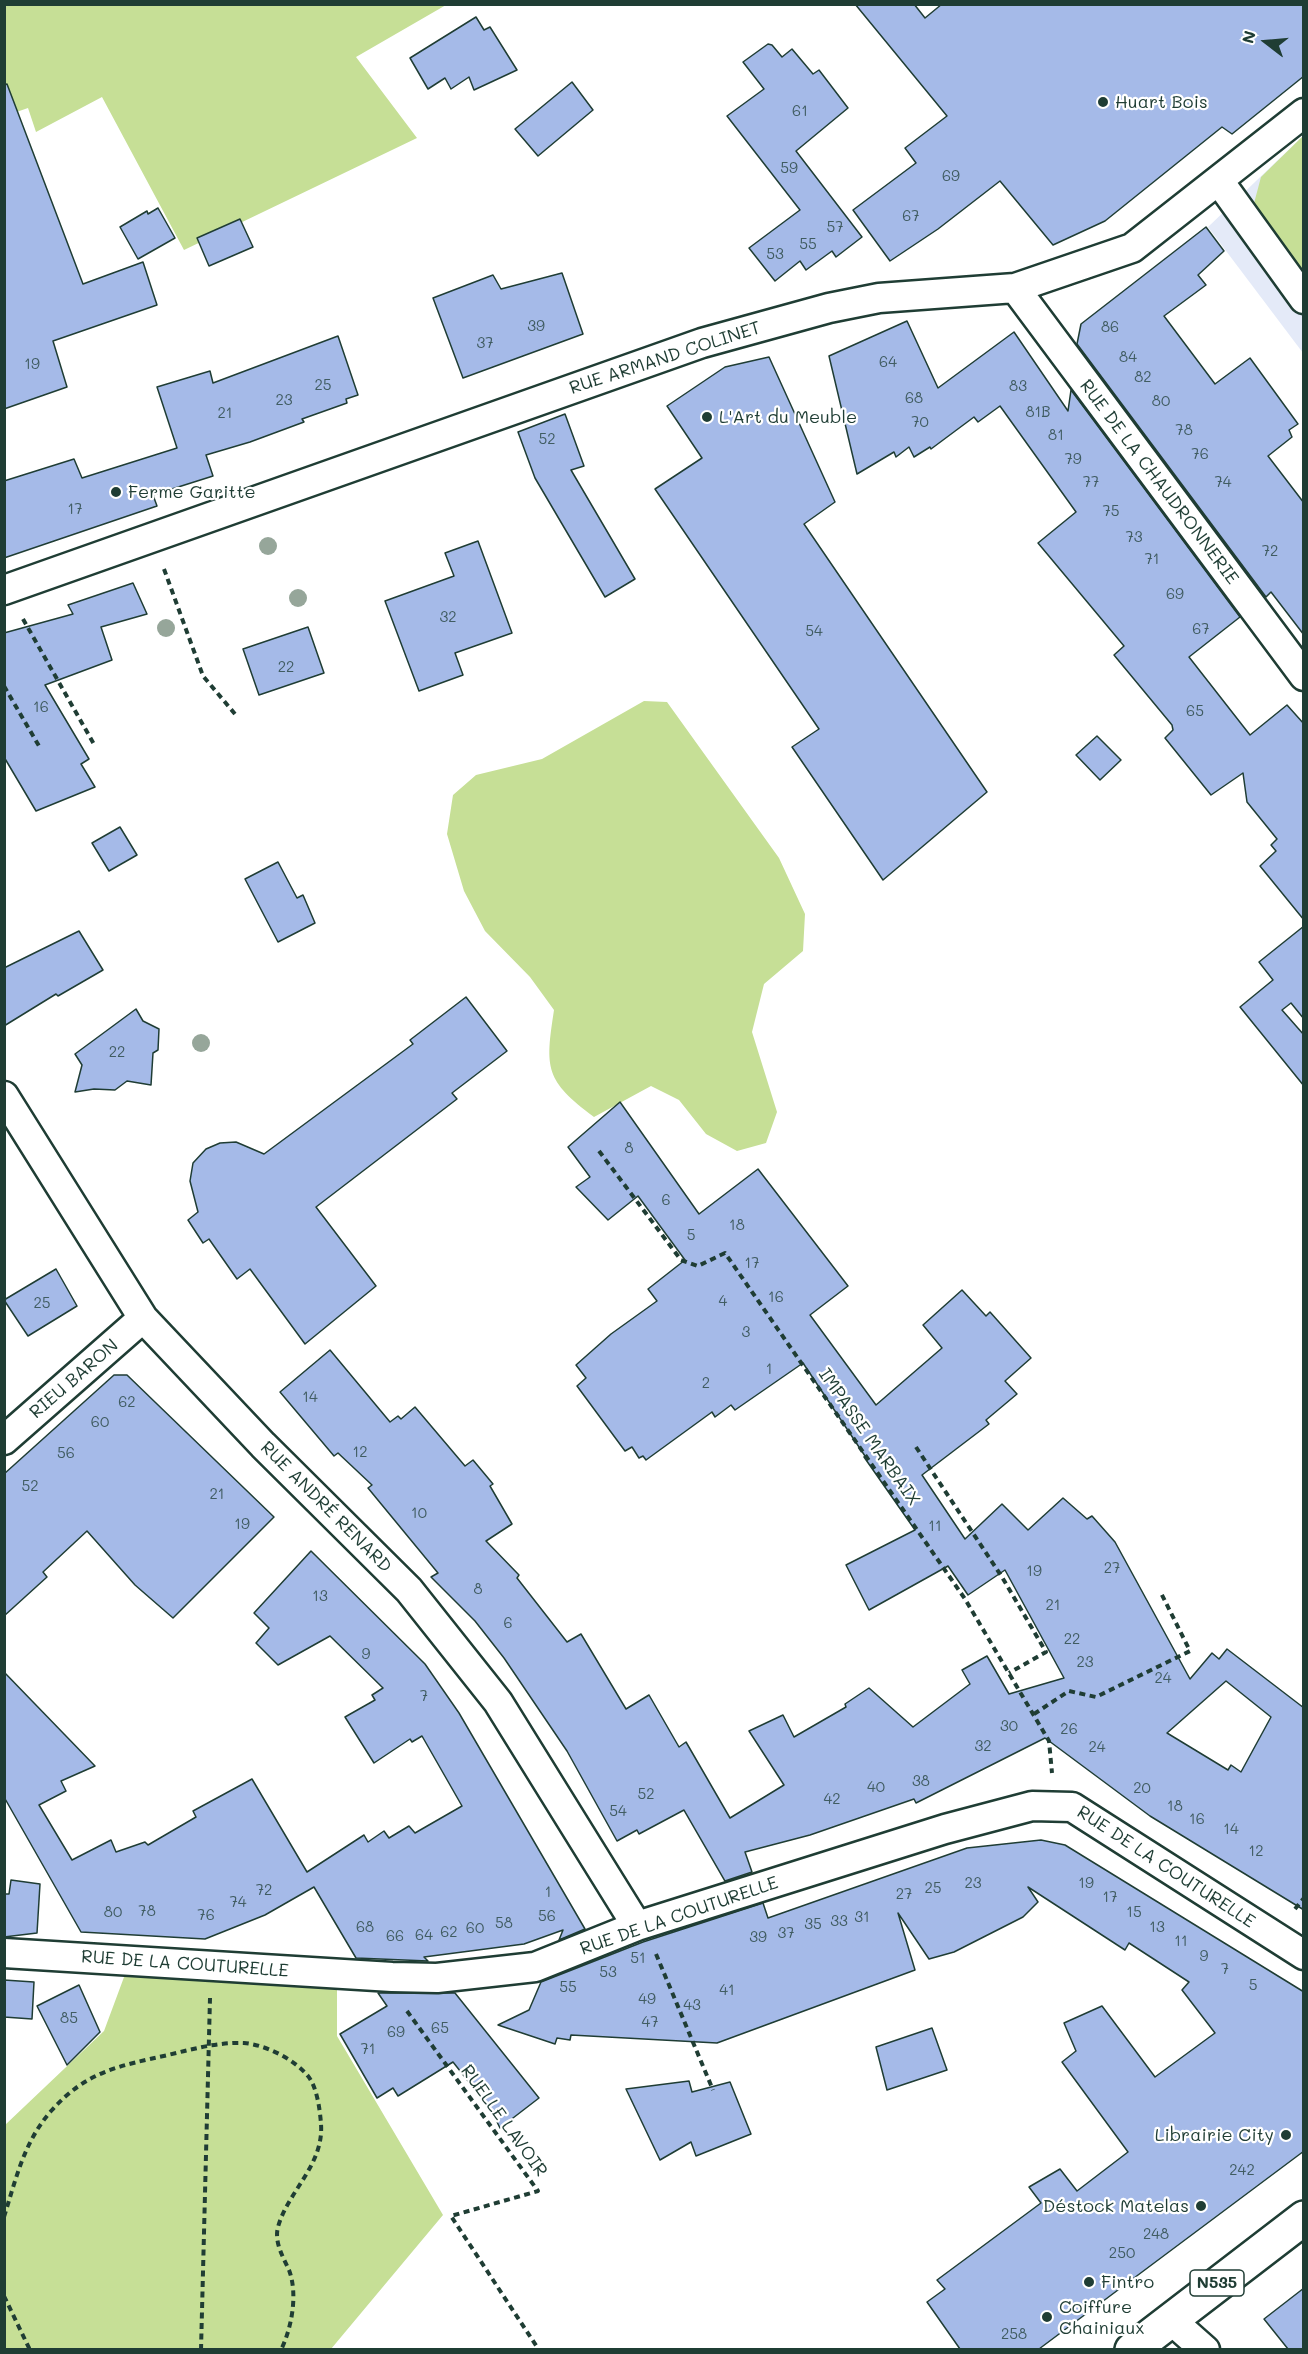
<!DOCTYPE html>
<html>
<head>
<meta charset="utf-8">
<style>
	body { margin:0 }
	#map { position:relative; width:1308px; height:2354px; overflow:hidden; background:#fff; font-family:Mali,sans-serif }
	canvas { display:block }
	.frame { position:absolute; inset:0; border:6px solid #1f3d34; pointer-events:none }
	.north { position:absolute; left:1236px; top:12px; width:60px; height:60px; -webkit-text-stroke:4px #fff; paint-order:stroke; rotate:286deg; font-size:16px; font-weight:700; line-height:24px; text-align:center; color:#1f3d34 }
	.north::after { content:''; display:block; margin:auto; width:21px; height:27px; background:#1f3d34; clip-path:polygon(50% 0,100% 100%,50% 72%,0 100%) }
</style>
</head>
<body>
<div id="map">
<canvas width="1308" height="2354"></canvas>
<div class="frame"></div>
<div class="north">N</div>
</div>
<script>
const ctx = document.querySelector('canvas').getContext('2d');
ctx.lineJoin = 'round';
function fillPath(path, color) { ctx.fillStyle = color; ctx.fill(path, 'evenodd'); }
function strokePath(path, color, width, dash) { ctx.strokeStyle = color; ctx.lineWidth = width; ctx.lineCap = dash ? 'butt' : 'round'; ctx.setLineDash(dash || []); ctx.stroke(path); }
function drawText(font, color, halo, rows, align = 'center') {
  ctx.font = font + ' Mali,sans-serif'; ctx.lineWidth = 4.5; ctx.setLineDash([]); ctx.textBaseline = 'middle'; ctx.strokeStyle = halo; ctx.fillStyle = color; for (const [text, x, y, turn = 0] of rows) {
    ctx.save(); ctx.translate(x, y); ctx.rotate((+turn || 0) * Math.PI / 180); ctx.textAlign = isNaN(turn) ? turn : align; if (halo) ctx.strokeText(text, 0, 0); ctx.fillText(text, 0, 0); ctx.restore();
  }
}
fillPath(new Path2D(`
	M1303 136V353L1208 227Z`), '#e4eaf8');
fillPath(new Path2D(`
	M5 5H446L356 57 417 138 184 250 102 97 36 132 28 108 5 116Z
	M1303 136V285L1253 207 1261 177Z
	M644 701 667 702 779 858 805 914 803 951 764 984 752 1032 777 1112 766 1143 737 1151 706 1134 679 1100 651 1086 594 1117C545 1080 545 1069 554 1010L530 977 485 931 464 891 447 834 453 795 476 775 542 759Z
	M130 1961 337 1974V2036L443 2215 331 2349 5 2350V2125L104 2031Z`), '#c6df96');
const building = new Path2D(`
	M855 4H914L925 18 942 4H1304V76L1232 134 1222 127 1105 221 1053 245 1000 181 938 229 890 261 853 210 916 163 905 148 947 116Z
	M476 17 484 30 490 27 517 70 474 90 469 77 451 89 445 78 428 89 410 58Z
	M768 44 772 45 782 57 792 49 813 74 819 70 848 108 796 151 862 237 836 257 832 251 806 270 800 261 775 281 749 248 800 210 727 116 764 89 743 62Z
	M572 82 593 110 538 156 515 129Z
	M7 84 83 284 143 262 157 305 53 341 67 387 4 409V85Z
	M158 208 175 238 138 259 120 227 147 211 148 214Z
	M240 219 253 247 209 266 197 238Z
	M1206 227 1224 251 1198 275 1206 285 1164 316 1215 384 1250 358 1298 424 1289 430 1292 437 1268 456 1304 503V635L1271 592 1266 597 1077 344 1081 324Z
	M562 273 583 334 463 378 433 298 493 275 501 289Z
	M907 321 938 388 1014 332 1068 411 1071 390 1240 617 1189 657 1250 735 1287 705 1304 724V920L1260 866 1276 851 1271 845 1277 839 1247 802 1243 773 1211 795 1165 738 1173 730 1172 725 1114 655 1124 646 1038 543 1076 512 1000 406 978 422 974 417 931 449 930 447 914 457 909 447 896 457 894 452 857 474 829 356Z
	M338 336 358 395 346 399 347 403 302 419 304 422 250 442 206 455 213 476 153 495 157 506 4 558V481L74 459 82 478 177 448 157 387 210 371 213 383Z
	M769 357 835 502 804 524 987 792 883 880 792 747 819 729 655 489 702 458 667 406 725 367Z
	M565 414 584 466 571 470 635 579 605 597 535 478 518 432Z
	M478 541 512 633 455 653 463 675 419 691 385 601 454 576 445 553Z
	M133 583 147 614 101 627 112 660 45 685 89 759 81 764 95 787 36 811 4 757V633L73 614 68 605Z
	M308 627 324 673 259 695 243 649Z
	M1097 736 1121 760 1100 780 1076 755Z
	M120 827 137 855 109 871 92 843Z
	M278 862 297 898 303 895 315 923 278 942 245 879Z
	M1304 926V1019L1291 1003 1282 1010 1304 1035V1086L1240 1007 1273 980 1259 962Z
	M79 931 103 970 58 996 56 994 4 1026V968Z
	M466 997 507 1051 452 1093 457 1099 316 1207 376 1286 305 1344 250 1269 237 1279 209 1239 203 1243 188 1220 198 1212 190 1181 193 1163 206 1149 220 1143 236 1142 264 1154 413 1044 410 1040Z
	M136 1009 143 1021 159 1029 158 1050 153 1053 151 1085 127 1081 115 1090 94 1089 75 1092 82 1065 75 1054Z
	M620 1102 699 1214 758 1169 848 1286 810 1315 876 1405 942 1348 923 1325 962 1290 986 1316 990 1312 1031 1358 1005 1381 1017 1394 986 1420 989 1424 922 1475 965 1539 1002 1504 1028 1530 1063 1498 1087 1519 1092 1516 1115 1542 1190 1679 1212 1653 1219 1659 1227 1649 1304 1708V1910L1150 1816 1045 1738 916 1803 914 1799 810 1835 745 1852 752 1872 725 1881 684 1810 639 1834 637 1830 617 1841 567 1751 504 1658 475 1621 431 1577 438 1573 368 1488 372 1485 338 1453 334 1456 280 1392 330 1350 390 1422 398 1416 401 1419 415 1407 465 1466 473 1460 493 1484 490 1486 512 1524 486 1541 519 1575 517 1578 567 1642 581 1634 626 1709 649 1695 679 1747 686 1742 730 1818 784 1785 749 1731 783 1715 794 1737 846 1707 845 1704 869 1688 913 1727 970 1684 962 1670 987 1656 1009 1694 1064 1678 1005 1570 968 1595 948 1566 869 1610 846 1565 915 1530 864 1457 865 1456 803 1363 735 1410 731 1405 715 1417 712 1412 646 1460 643 1456 639 1458 632 1447 625 1451 577 1386 586 1378 576 1365 611 1334 657 1301 648 1289 685 1260 638 1196 608 1220 576 1187 590 1177 568 1147ZM1226 1681 1271 1717 1241 1772 1231 1765 1228 1770 1167 1733Z
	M56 1269 77 1306 28 1336 4 1300Z
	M114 1375H127L274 1517 173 1618 135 1585 87 1531 43 1572 47 1577 4 1616V1474Z
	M311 1551 425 1664 459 1713 585 1929 559 1940 563 1930 524 1944 424 1957 428 1961 356 1958 314 1887 265 1915 205 1939 81 1932 4 1797V1672L95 1766 61 1781 66 1791 39 1805 72 1860 111 1840 116 1852 145 1842 148 1845 196 1817 193 1811 252 1779 307 1872 364 1835 368 1842 384 1831 389 1838 409 1826 415 1833 462 1806 422 1736 412 1742 410 1739 374 1763 345 1717 375 1700 372 1695 383 1688 330 1636 278 1665 256 1643 269 1628 254 1613Z
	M1041 1840 1065 1845 1304 1992V2151L1039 2349H960L927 2302 945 2289 937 2280 1041 2203 1029 2187 1060 2169 1077 2191 1128 2152 1062 2062 1076 2051 1064 2023 1102 2006 1155 2077 1215 2033 1182 1990 1189 1982 1129 1943 1125 1950 1028 1887 1038 1902 1023 1917 954 1952 929 1959 898 1913 915 1970 717 2043 571 2035 570 2040 557 2038 555 2044 498 2025 529 2010 541 1982 643 1942 763 1903 768 1918 967 1848Z
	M11 1880 40 1884 37 1933 4 1937V1894H9Z
	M4 1980 34 1982 32 2019 4 2017Z
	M79 1985 100 2032 67 2065 37 2006Z
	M378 1993H455L539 2098 500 2128 491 2110 453 2062 398 2096 393 2088 377 2098 340 2034 387 2006Z
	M932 2028 947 2070 887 2090 876 2047Z
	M689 2081 692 2092 730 2082 751 2134 696 2156 691 2142 660 2160 626 2089Z
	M1304 2288V2349H1288L1264 2319Z`);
fillPath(building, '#a5bae8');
strokePath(building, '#1f3d34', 1.5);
const minor = new Path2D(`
	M1219 181 1304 299
	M1015 288 1304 676
	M4 590 702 343 829 308 879 298 1015 288 1132 248 1304 113
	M4 1096 143 1318 263 1445 409 1590 498 1702 637 1926
	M4 1440 143 1318
	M4 1953 392 1977 437 1978 535 1967 637 1926 945 1829 1032 1806 1072 1807 1304 1955
	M1170 2319 1205 2350`);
const primary = new Path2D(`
	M1132 2350 1304 2218`);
strokePath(minor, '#1f3d34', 33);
strokePath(primary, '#1f3d34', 38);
strokePath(new Path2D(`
	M164 569 203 676 235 714
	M23 619 95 746
	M4 686 39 746
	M599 1151 681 1260 698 1266 725 1253 965 1599 1049 1741 1052 1773
	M916 1447 1002 1577 1046 1652 1009 1673
	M1034 1714 1069 1691 1096 1697 1190 1651 1160 1591
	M1295 1909 1304 1898
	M656 1954 713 2090
	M407 2011 538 2191 451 2216 539 2350
	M4 2217C16 2179 24 2141 52 2110 87 2071 119 2066 168 2055 193 2049 218 2042 244 2043 266 2045 294 2059 308 2076 317 2087 320 2110 321 2124 324 2165 288 2191 278 2227 274 2242 283 2257 289 2270 298 2294 292 2327 281 2350
	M4 2296 30 2350
	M201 2350 210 1998`), '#1f3d34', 4, [6, 4.5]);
strokePath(minor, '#fff', 28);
strokePath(primary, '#fff', 33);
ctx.fillStyle = '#96a69a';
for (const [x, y] of [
	[268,546],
	[298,598],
	[166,628],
	[201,1043]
]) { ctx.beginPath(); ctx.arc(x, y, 9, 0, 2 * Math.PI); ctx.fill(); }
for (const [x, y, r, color] of [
	[1103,102,6,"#1f3d34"],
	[707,417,6,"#1f3d34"],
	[116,492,6,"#1f3d34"],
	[1286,2135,6,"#1f3d34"],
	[1201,2206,6,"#1f3d34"],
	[1089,2282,6,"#1f3d34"],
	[1047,2317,6,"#1f3d34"]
]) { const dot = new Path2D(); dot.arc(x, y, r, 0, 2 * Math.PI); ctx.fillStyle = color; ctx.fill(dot); strokePath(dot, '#fff', 2); }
drawText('15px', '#405c61', null, [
	["61",800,111],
	["59",789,168],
	["69",951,176],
	["67",911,216],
	["57",835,227],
	["55",808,244],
	["53",775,254],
	["39",536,326],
	["86",1110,327],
	["37",485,343],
	["84",1128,357],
	["64",888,362],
	["19",32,364],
	["82",1143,377],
	["25",323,385],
	["83",1018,386],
	["68",914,398],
	["23",284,400],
	["80",1161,401],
	["81B",1038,412],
	["21",225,413],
	["70",920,422],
	["78",1184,430],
	["81",1056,435],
	["52",547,439],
	["76",1200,454],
	["79",1073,459],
	["77",1091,482],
	["74",1223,482],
	["17",75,509],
	["75",1111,511],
	["73",1134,537],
	["72",1270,551],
	["71",1152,559],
	["69",1175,594],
	["32",448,617],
	["67",1201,629],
	["54",814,631],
	["22",286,667],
	["16",41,707],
	["65",1195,711],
	["22",117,1052],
	["8",629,1148],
	["6",666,1200],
	["18",737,1225],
	["5",691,1235],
	["17",752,1263],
	["16",776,1297],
	["4",723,1301],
	["25",42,1303],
	["3",746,1332],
	["1",769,1369],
	["2",706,1383],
	["14",310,1397],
	["62",127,1402],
	["60",100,1422],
	["12",360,1452],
	["56",66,1453],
	["52",30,1486],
	["21",217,1494],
	["10",419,1513],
	["19",242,1524],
	["11",935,1526],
	["27",1112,1568],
	["19",1034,1571],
	["8",478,1589],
	["13",320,1596],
	["21",1053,1605],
	["6",508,1623],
	["22",1072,1639],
	["9",366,1654],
	["23",1085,1662],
	["24",1163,1678],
	["7",424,1696],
	["30",1009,1726],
	["26",1069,1729],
	["32",983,1746],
	["24",1097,1747],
	["38",921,1781],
	["40",876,1787],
	["20",1142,1788],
	["52",646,1794],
	["42",832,1799],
	["18",1175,1806],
	["54",618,1811],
	["16",1197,1819],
	["14",1231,1829],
	["12",1256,1851],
	["23",973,1883],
	["19",1086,1883],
	["25",933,1888],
	["72",264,1890],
	["1",548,1892],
	["27",904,1894],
	["17",1110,1897],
	["74",238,1902],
	["78",147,1911],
	["80",113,1912],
	["15",1134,1912],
	["76",206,1915],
	["56",547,1916],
	["31",862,1917],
	["33",839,1921],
	["58",504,1923],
	["35",813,1924],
	["68",365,1927],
	["13",1157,1927],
	["60",475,1928],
	["62",449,1932],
	["37",786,1933],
	["64",424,1935],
	["66",395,1936],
	["39",758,1937],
	["11",1181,1941],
	["9",1204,1956],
	["51",638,1958],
	["7",1225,1969],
	["53",608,1972],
	["5",1253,1985],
	["55",568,1987],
	["41",727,1990],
	["49",647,1999],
	["43",692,2005],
	["85",69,2018],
	["47",650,2022],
	["65",440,2028],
	["69",396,2032],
	["71",368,2049],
	["242",1242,2170],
	["248",1156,2234],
	["250",1122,2253],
	["258",1014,2334]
]);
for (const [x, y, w] of [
	[1217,2283,54]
]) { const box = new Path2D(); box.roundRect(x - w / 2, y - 13, w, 26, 4.5); ctx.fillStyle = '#fff'; ctx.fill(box); strokePath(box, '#1f3d34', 1.5); }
drawText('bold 16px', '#1f3d34', null, [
	["N535",1217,2283]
]);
drawText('18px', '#1f3d34', '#fff', [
	["Huart Bois",1115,102],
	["L'Art du Meuble",719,417],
	["Ferme Garitte",128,492],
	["Librairie City",1274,2135,"right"],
	["Déstock Matelas",1189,2206,"right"],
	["Fintro",1101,2282],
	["Coiffure",1059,2307],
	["Chainiaux",1059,2328]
], 'left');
drawText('18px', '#1f3d34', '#fff', [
	["RUE ARMAND COLINET",665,358,-18],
	["RUE DE LA CHAUDRONNERIE",1159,482,53],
	["RIEU BARON",74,1379,-41],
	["IMPASSE MARBAIX",869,1437,55],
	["RUE ANDRÉ RENARD",326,1507,45],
	["RUE DE LA COUTURELLE",1166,1867,33],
	["RUE DE LA COUTURELLE",679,1916,-19],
	["RUE DE LA COUTURELLE",185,1964,4],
	["RUELLE LAVOIR",504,2121,54]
]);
</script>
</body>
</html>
